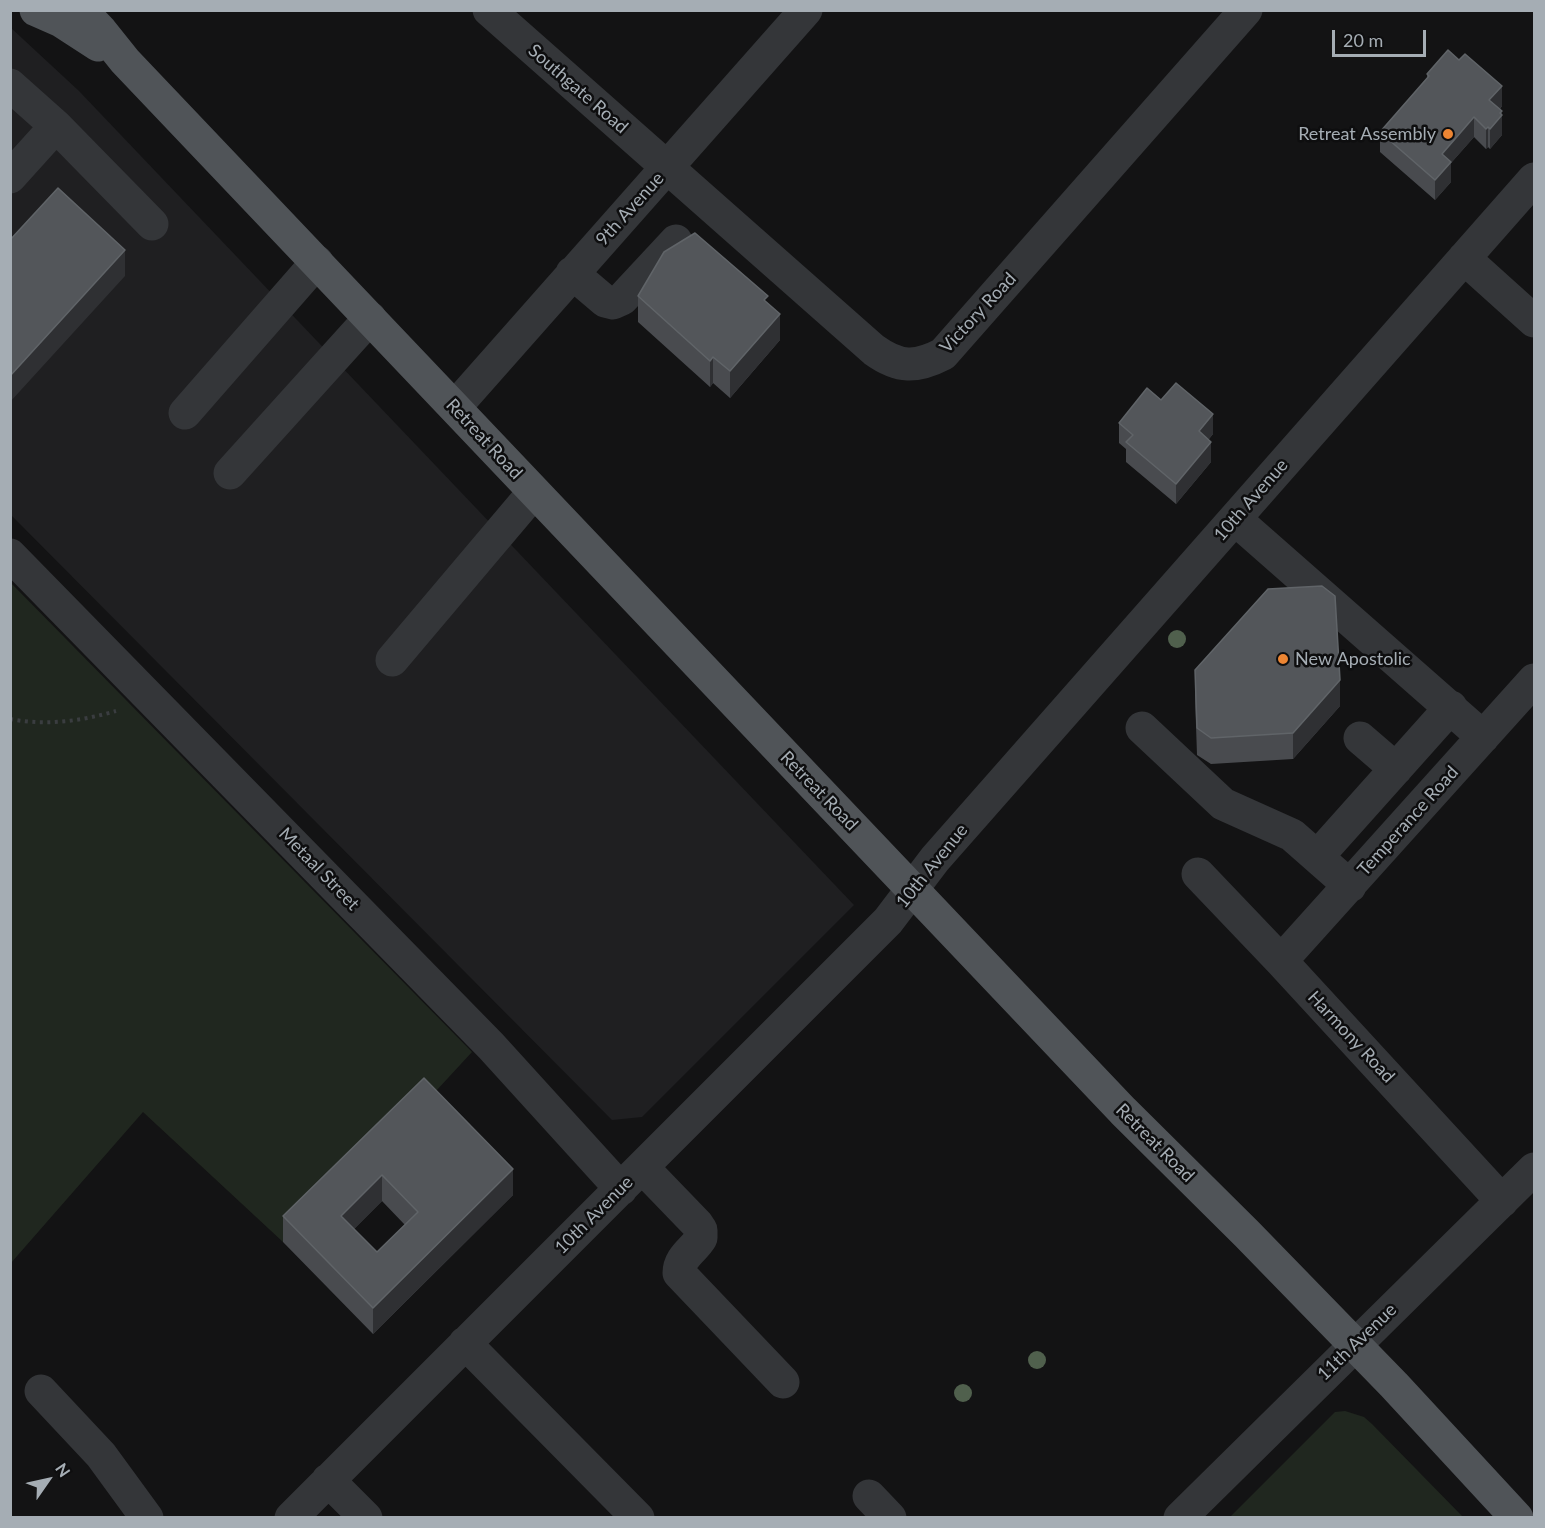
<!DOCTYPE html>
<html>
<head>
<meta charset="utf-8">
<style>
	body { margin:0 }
	#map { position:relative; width:1545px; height:1528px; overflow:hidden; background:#131314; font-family:Lato,sans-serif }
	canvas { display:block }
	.frame { position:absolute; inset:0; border:12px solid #a5adb4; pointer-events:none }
	.north { position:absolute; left:18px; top:1450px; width:60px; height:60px; -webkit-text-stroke:4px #0e0e0f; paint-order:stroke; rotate:56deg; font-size:16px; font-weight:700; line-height:24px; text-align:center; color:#a5adb4 }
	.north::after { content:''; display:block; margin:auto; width:21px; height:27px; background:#a5adb4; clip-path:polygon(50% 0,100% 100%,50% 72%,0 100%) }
	.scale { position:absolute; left:1332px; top:30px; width:94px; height:27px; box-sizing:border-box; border:3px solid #a5adb4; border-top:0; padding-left:8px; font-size:18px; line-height:21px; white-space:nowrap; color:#a5adb4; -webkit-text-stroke:4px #0e0e0f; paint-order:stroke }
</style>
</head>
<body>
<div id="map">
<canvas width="1545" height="1528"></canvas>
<div class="frame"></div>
<div class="north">N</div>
<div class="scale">20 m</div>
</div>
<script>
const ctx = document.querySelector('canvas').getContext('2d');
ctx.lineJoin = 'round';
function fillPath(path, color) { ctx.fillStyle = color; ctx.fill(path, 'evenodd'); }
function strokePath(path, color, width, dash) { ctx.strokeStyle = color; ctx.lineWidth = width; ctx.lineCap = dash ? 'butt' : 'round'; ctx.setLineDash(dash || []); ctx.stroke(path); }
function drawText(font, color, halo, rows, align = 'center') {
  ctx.font = font + ' Lato,sans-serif'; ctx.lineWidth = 5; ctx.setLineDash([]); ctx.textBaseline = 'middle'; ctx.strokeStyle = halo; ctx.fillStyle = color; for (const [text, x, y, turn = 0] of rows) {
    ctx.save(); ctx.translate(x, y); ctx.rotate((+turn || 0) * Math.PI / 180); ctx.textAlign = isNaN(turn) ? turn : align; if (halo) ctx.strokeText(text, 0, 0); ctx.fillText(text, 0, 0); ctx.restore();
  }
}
fillPath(new Path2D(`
	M10 27 79 91 854 905 642 1117 612 1120 11 515Z`), '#1f1f21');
fillPath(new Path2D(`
	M11 583 472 1052 424 1104 283 1242 143 1112 11 1263Z
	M1345 1411 1364 1417 1372 1424 1463 1517H1230L1335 1412Z`), '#20271f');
strokePath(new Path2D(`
	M10 719C47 726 81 721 116 711`), '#3a3d40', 4, [3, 4.5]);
strokePath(new Path2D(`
	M489 10 874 350C899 368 916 368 943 354L1246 10
	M10 85 56 126 10 177
	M56 126 152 224
	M1464 258 1534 321
	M572 273 605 301 613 303 622 299 676 241
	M455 407 806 10
	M185 413 317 262
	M230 473 370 318
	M1235 519 1483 737
	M10 555 491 1046 621 1189
	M392 660 534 492
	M1142 728 1223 804 1292 835 1350 886
	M1360 738 1396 769
	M1317 857 1451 707
	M1198 874 1281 961 1502 1201
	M1281 961 1534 680
	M642 1167 697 1224 701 1230V1238C694 1250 679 1257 679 1273L783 1382
	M465 1343 638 1518
	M41 1391 101 1455 147 1518
	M328 1480 366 1518
	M869 1496 890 1518
	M291 1518 888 921 935 859 1534 179
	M1180 1518 1534 1169`), '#343639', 33);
strokePath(new Path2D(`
	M36 10 61 21 98 45
	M81 10 101 31 125 61 1123 1111 1247 1234 1394 1385 1517 1518`), '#505458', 33);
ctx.fillStyle = '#50604d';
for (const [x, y] of [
	[1177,639],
	[1037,1360],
	[963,1393]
]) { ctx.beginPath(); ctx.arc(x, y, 9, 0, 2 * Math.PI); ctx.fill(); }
fillPath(new Path2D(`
	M1427 74 1502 106 1500 109 1502 111V135L1490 149 1488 147 1486 149 1474 137 1451 163V182L1435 200 1380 152V132L1427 78Z
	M638 296 768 303 780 340 730 398 713 383 710 387 638 322Z
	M1161 400 1213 434 1209 439 1211 462 1176 504 1126 462V449L1119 443V423Z
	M1195 670 1340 706 1293 759 1211 764 1197 755 1195 696Z
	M424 1078 513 1195 373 1334 283 1242V1216ZM382 1201 405 1225 377 1252 354 1229Z`), '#494b4f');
fillPath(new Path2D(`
	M1502 86V106L1489 120V100Z
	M1502 111V135L1490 149V129Z
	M1474 117V137L1451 163V182L1435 200V180L1442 154Z
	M1488 127V147L1486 149V129Z
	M125 250V276L10 402V376Z
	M780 314V340L730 398V371Z
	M713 357V383L710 387V361Z
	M1213 414V434L1199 451V431Z
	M1211 442V462L1176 504V484Z
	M1340 680V706L1293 759V733Z
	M513 1169V1195L373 1334V1308Z
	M382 1175V1201L341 1242V1216Z`), '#2f3033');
const building = new Path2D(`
	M1448 50 1459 60 1465 54 1502 86 1489 100 1502 111 1500 113 1502 115 1490 129 1488 127 1486 129 1474 117 1442 154 1451 162 1435 180 1380 132 1429 76 1427 74Z
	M58 188 125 250 10 376V240Z
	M695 233 768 296 764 300 780 314 730 371 713 357 710 361 638 296 664 252Z
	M1176 383 1213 414 1199 431 1211 442 1176 484 1126 442 1133 435 1119 423 1147 388 1161 400Z
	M1322 586 1335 596 1340 680 1293 733 1211 738 1197 728 1195 670 1268 589Z
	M424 1078 513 1169 373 1308 283 1216ZM382 1175 418 1212 377 1252 341 1216Z`);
fillPath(building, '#53565a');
strokePath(building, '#606468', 1.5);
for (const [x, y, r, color] of [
	[1448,134,6,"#ec8533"],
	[1283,659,6,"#ec8533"]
]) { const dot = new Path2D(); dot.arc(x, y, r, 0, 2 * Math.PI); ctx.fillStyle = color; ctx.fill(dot); strokePath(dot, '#0e0e0f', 2); }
drawText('18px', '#a5adb4', '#0e0e0f', [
	["Southgate Road",578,89,41],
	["9th Avenue",630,209,-48],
	["Victory Road",978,313,-47],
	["Retreat Road",484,439,47],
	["10th Avenue",1251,500,-49],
	["Retreat Road",819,791,46],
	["Temperance Road",1408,821,-48],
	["10th Avenue",932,866,-51],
	["Metaal Street",319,869,46],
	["Harmony Road",1351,1037,47],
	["Retreat Road",1155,1143,45],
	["10th Avenue",594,1215,-45],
	["11th Avenue",1357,1342,-44]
]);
drawText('18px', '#a5adb4', '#0e0e0f', [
	["Retreat Assembly",1436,134],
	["New Apostolic",1295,659,"left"]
], 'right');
</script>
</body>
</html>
